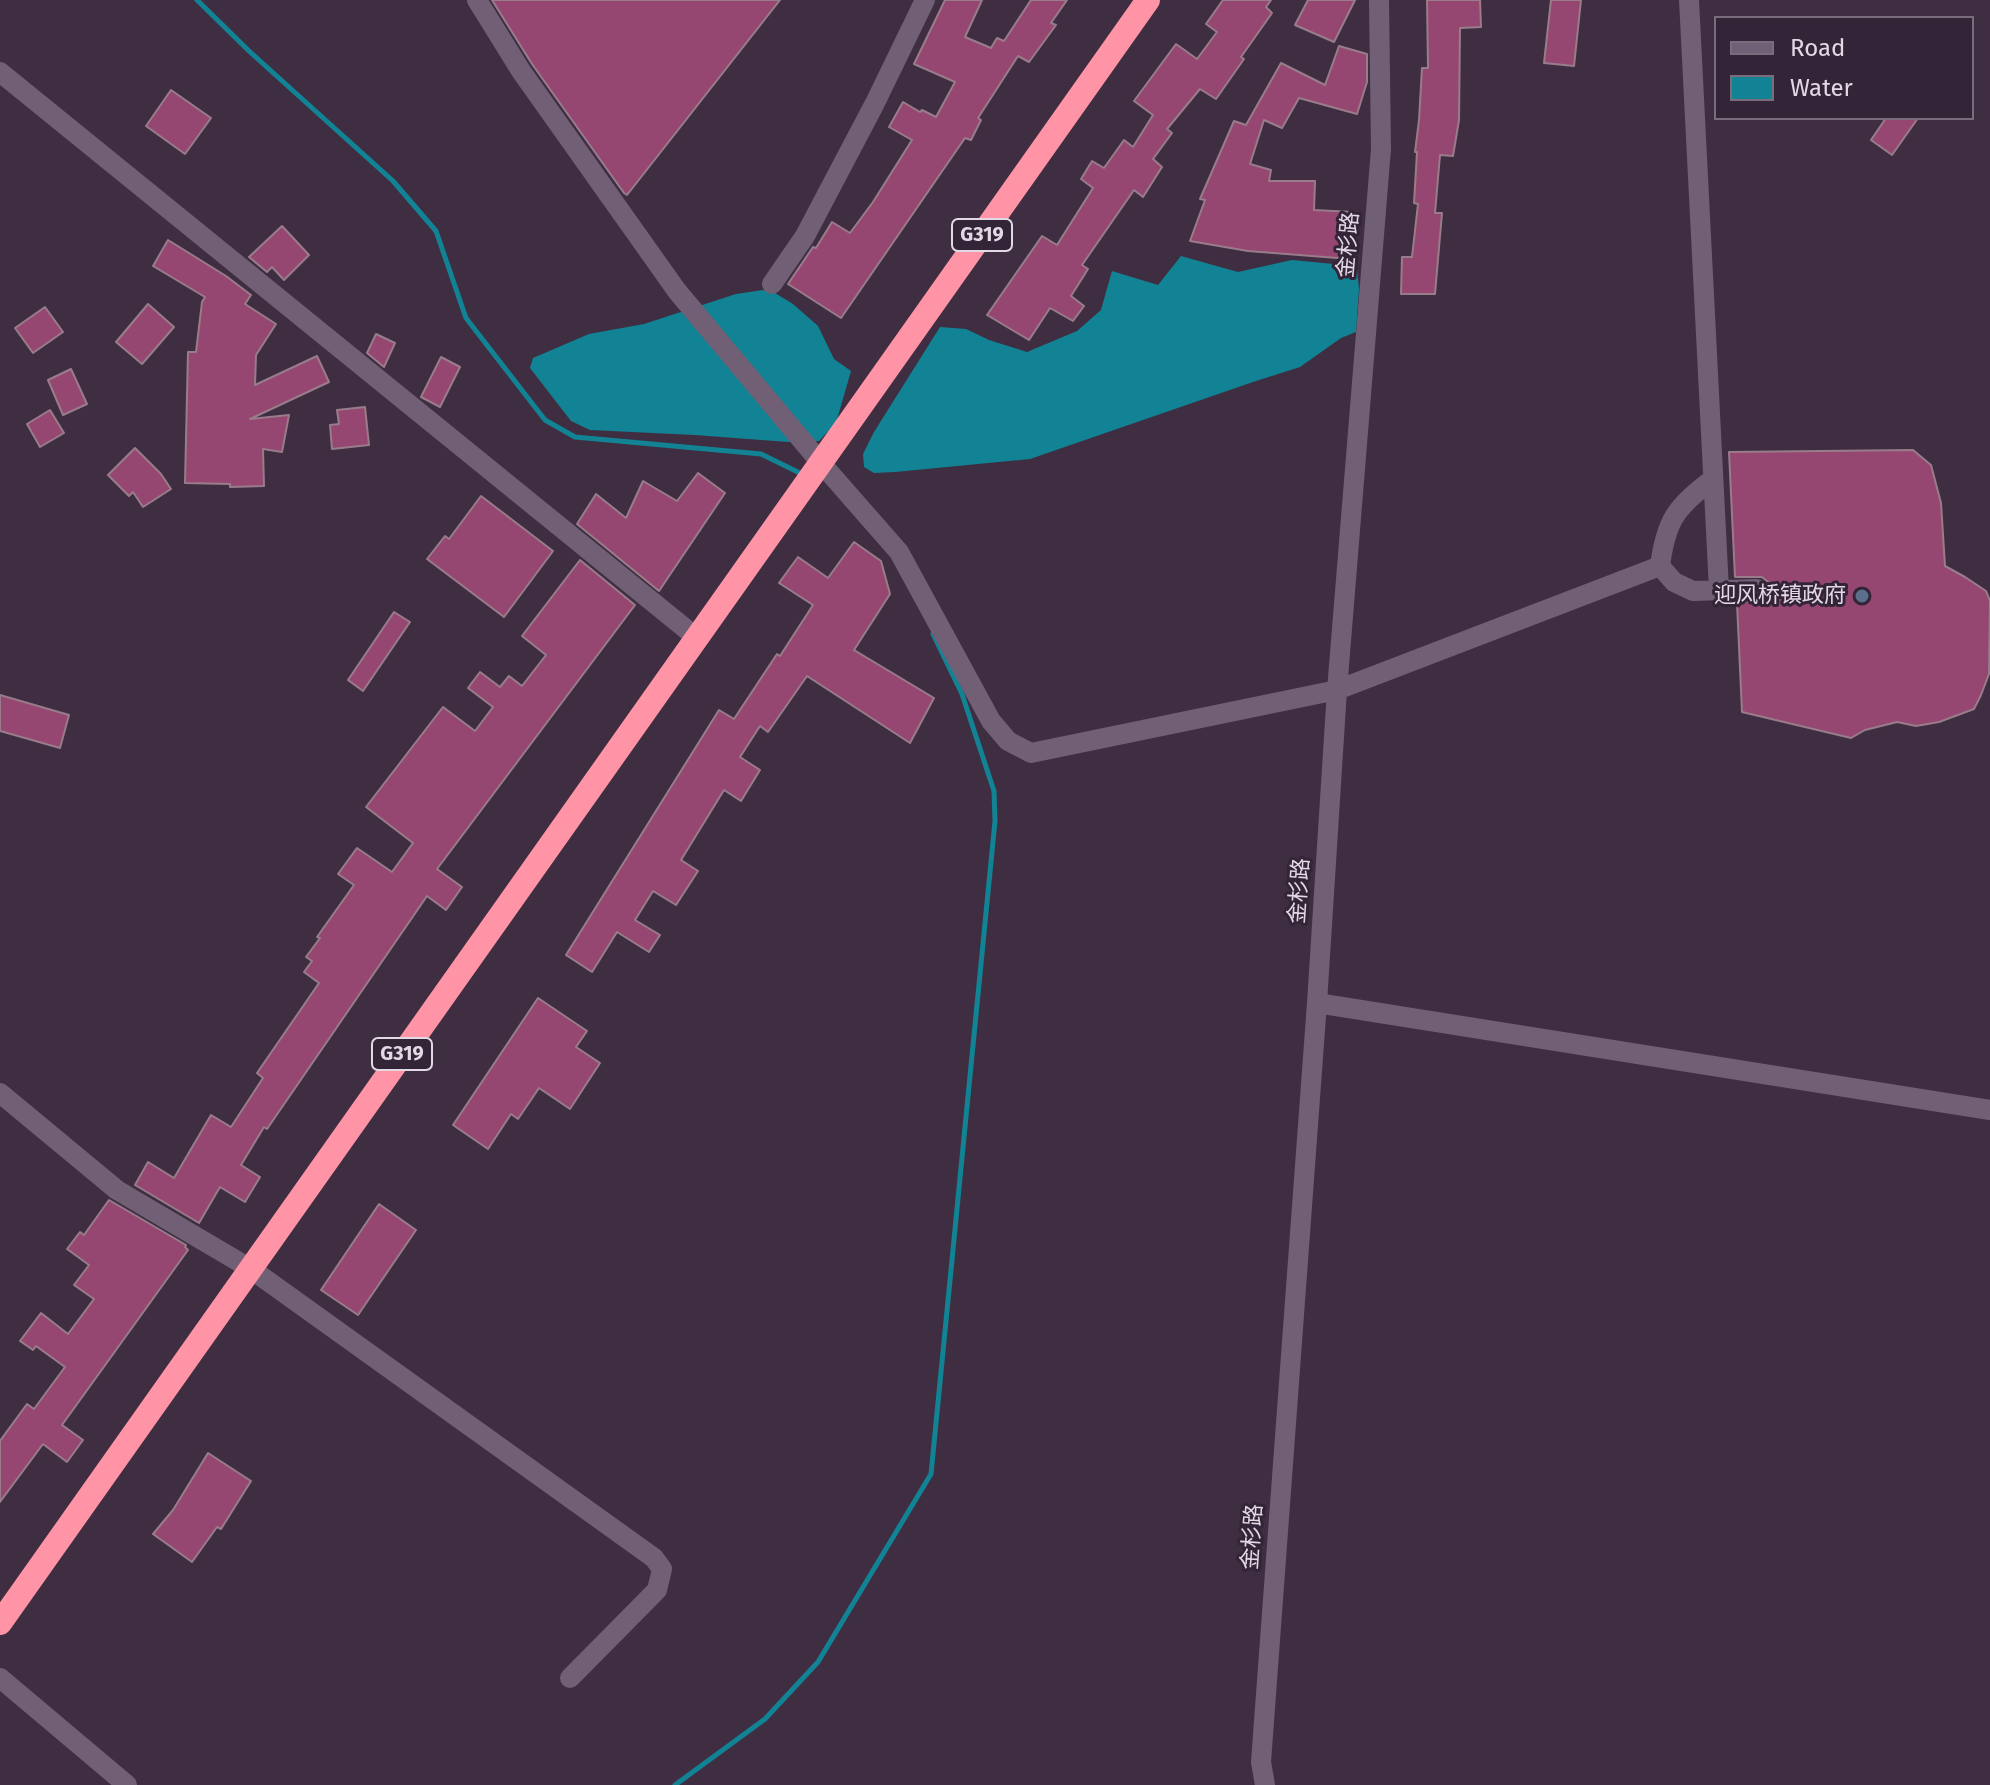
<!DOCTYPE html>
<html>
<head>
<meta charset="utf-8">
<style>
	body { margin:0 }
	#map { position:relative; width:1990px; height:1785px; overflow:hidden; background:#3f2e42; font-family:"Fira Sans",sans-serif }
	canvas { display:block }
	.legend { position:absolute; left:1714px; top:16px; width:260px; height:104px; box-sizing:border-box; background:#342438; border:2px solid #7a6c7d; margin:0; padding:10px 14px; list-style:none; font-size:24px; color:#e3d9e5 }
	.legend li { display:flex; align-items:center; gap:16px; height:40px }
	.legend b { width:40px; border:2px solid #7a6c7d }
</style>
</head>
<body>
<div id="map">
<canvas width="1990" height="1785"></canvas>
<ul class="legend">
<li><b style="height:10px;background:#715f75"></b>Road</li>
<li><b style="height:22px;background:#118394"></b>Water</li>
</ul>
</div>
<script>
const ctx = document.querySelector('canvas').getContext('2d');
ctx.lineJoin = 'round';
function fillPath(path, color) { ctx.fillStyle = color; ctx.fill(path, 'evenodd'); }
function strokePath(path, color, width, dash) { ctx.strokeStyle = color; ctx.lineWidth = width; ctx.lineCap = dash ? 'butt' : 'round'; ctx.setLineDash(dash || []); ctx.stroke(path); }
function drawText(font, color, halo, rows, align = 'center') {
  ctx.font = font + ' "Fira Sans","Noto Sans SC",sans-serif'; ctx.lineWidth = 6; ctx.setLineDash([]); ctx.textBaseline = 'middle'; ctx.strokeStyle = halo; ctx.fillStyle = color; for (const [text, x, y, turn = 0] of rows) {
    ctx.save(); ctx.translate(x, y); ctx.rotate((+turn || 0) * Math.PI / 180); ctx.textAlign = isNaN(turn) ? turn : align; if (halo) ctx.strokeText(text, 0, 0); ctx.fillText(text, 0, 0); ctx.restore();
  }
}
fillPath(new Path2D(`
	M1181 256 1238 272 1292 260 1344 265 1357 269 1359 289 1356 332 1341 338 1300 367 1253 382 1030 459 895 472 874 473 864 467 863 454 874 432 940 327 966 329 989 340 1027 352 1077 331 1101 310 1112 271 1158 285Z
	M763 290 775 293 793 304 818 326 834 359 851 371 836 423 819 441 788 442 695 435 590 430 571 421 530 368 533 358 589 334 644 324 736 294Z`), '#118394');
strokePath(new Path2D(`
	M197 0 249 51 393 181 436 231 466 318 545 420 575 437 761 454 804 475
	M675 1785 765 1719 818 1662 931 1474 995 821 994 791 962 694 933 634`), '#118394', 5);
const building = new Path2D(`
	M492 0H780L627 195 624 193 532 64Z
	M945 0H982L965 37 991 48 997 38 1004 41 1031 0H1067L1051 23 1056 25 1029 62 1018 56 978 118 981 120 971 140 965 138 841 318 788 284 813 247 816 248 832 222 850 233 873 202 912 140 889 127 903 102 920 112 922 110 936 117 955 82 914 64Z
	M1223 0H1271L1266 7 1272 13 1241 57 1244 59 1216 99 1200 89 1167 129 1172 133 1153 159 1162 167 1143 197 1134 190 1082 265 1088 269 1071 296 1084 306 1073 321 1050 308 1029 340 987 315 1042 236 1057 245 1093 188 1081 179 1092 161 1104 168 1124 140 1133 147 1153 115 1134 101 1176 44 1197 59 1217 32 1206 24Z
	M1308 0H1355L1334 42 1295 25Z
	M1427 0H1480L1481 27 1460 28 1459 120 1453 156 1440 155 1435 213H1442L1435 294H1401L1402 257H1412L1418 204 1414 203 1417 152H1415L1419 120 1422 68H1428Z
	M1551 0H1581L1574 66 1544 63Z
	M1339 46 1367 54V82L1357 114 1299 98 1282 128 1264 120 1250 164 1271 170 1269 181H1315L1314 210 1353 212 1350 259 1248 251 1190 241 1205 200 1200 199 1234 121 1246 125 1281 63 1325 85Z
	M171 90 211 118 185 154 146 126Z
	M1886 118H1918L1892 155 1871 140Z
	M282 226 309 255 284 280 272 267 267 272 249 257Z
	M168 240 226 276 251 295 245 304 276 324 256 355 255 385 317 356 329 382 250 419 289 415 282 452 263 449 264 486 230 487V484L185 483 188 352H196L202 302 205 297 153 266Z
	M148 304 174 327 142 364 116 342Z
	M45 307 63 332 33 353 15 328Z
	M376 334 395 343 384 367 367 353Z
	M441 357 460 367 440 407 421 397Z
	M71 369 87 404 63 415 48 380Z
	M365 407 369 445 332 449 330 425 339 424 337 410Z
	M50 410 64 433 40 447 27 424Z
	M135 448 161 474 171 489 143 507 133 492 129 496 108 475Z
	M1913 450 1931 465 1941 503 1945 566 1965 577 1986 591 1990 601 1989 674 1981 695 1974 709 1939 722 1916 726 1897 722 1865 730 1851 738 1742 712 1737 603 1763 600 1769 594 1770 588 1768 582 1762 577H1735L1729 452Z
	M698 473 725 493 659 591 577 524 596 494 626 518 643 481 677 501Z
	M481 496 553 551 504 617 427 559 445 536 449 539Z
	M854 542 881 561 890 594 854 650 934 698 910 743 807 676 768 732 760 726 740 757 760 770 741 801 724 790 681 860 698 871 676 905 653 891 635 920 660 935 649 952 617 932 592 972 566 955 719 710 734 719 777 654 780 656 813 605 779 583 798 557 828 578Z
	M580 560 635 605 437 869 462 887 446 910 427 896 267 1129 264 1127 241 1165 260 1177 245 1202 220 1187 199 1223 135 1185 148 1162 174 1178 211 1115 231 1127 263 1078 257 1073 319 983 304 972 312 961 306 957 320 938 317 937 354 885 338 874 357 848 392 872 413 843 366 807 443 707 475 731 493 707 468 688 480 672 500 687 509 676 522 686 546 655 522 636Z
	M394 612 410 622 363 691 348 680Z
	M0 695 69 715 60 748 0 731Z
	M538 998 587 1031 576 1047 600 1063 570 1109 539 1088 518 1119 511 1114 488 1149 453 1125Z
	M109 1200 186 1245 185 1247 188 1250 62 1425 83 1440 67 1462 43 1444 0 1502V1441L27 1404 34 1409 65 1367 36 1346 33 1350 20 1341 41 1313 68 1334 94 1299 74 1285 89 1265 67 1249 80 1232 84 1235Z
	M379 1204 416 1230 358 1315 321 1290Z
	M208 1453 251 1481 221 1529 217 1527 192 1562 153 1534 173 1510Z`);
fillPath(building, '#954771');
strokePath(building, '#997c8a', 2);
strokePath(new Path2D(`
	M477 0 521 71 677 291 821 463 899 552 991 721 1008 741 1031 753 1337 690 1660 566
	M1689 0 1719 590
	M0 72 697 638
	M772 284 805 236 875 103 925 0
	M1713 479C1676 507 1666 520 1660 566L1674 582 1693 591 1757 589
	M1317 1003 1990 1110
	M0 1093 117 1190 251 1269 654 1558 662 1569 657 1590 570 1678
	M0 1678 127 1785
	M1265 1785 1261 1762 1317 1003 1337 690 1381 149 1379 0`), '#715f75', 20);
strokePath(new Path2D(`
	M0 1623 1148 0`), '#fe94a6', 24);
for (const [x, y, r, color] of [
	[1862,596,8,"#5c6f8a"]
]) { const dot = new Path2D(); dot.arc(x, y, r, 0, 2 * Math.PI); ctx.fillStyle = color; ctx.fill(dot); strokePath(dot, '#342438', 3); }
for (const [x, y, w] of [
	[982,235,60],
	[402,1054,60]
]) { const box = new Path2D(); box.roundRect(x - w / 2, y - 16, w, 32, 6); ctx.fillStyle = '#342438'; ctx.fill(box); strokePath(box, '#e3d9e5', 2); }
drawText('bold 20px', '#e3d9e5', null, [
	["G319",982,235],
	["G319",402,1054]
]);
drawText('22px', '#e3d9e5', '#342438', [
	["金杉路",1349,245,-85],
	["金杉路",1300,891,-86],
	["金杉路",1253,1537,-86]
]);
drawText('22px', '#e3d9e5', '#342438', [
	["迎风桥镇政府",1846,596]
], 'right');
</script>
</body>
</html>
